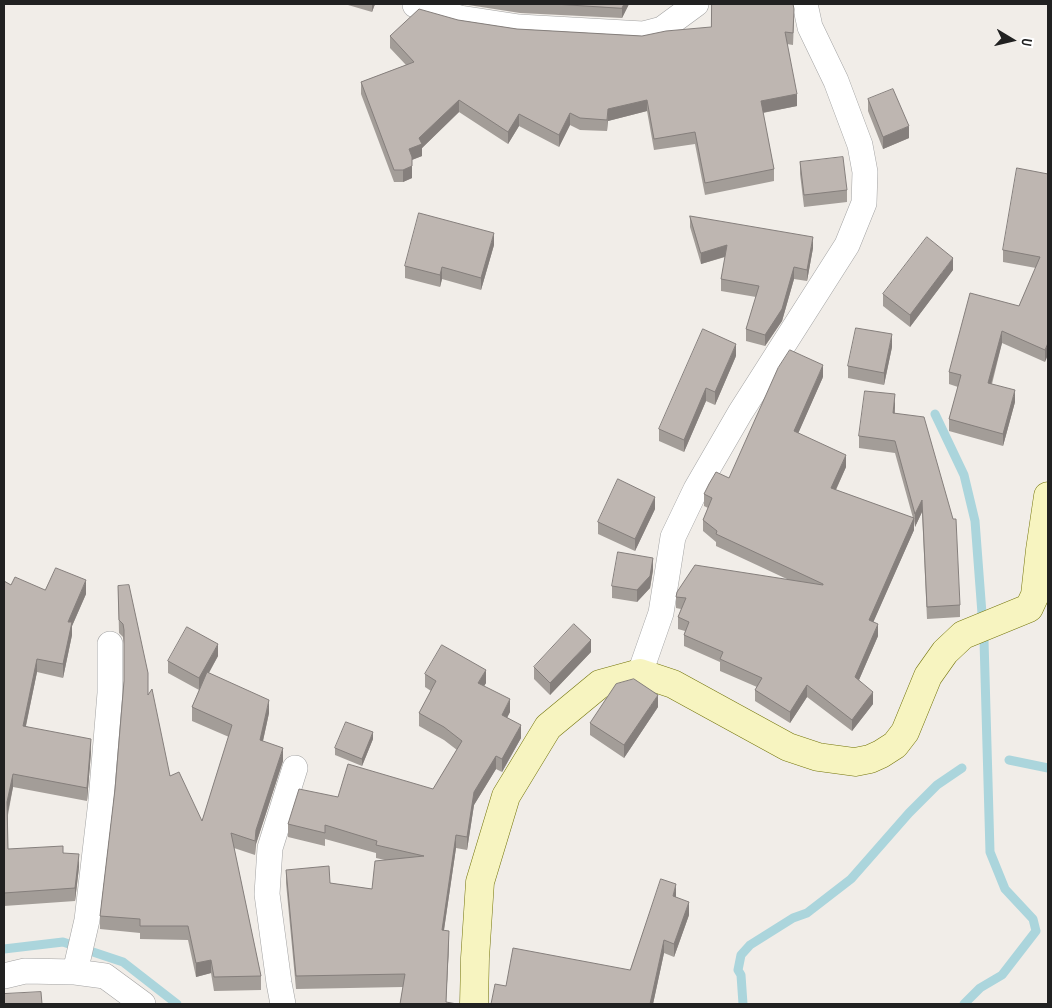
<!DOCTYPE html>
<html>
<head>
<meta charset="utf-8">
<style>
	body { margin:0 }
	#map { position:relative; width:1052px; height:1008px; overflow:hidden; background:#f1ede8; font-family:"PT Sans Narrow",sans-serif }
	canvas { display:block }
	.frame { position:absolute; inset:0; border:5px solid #212121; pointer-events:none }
	.north { position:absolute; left:987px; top:15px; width:50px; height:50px; -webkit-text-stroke:4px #fff; paint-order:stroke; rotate:99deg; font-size:14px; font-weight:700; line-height:20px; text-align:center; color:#212121 }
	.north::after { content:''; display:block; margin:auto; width:18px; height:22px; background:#212121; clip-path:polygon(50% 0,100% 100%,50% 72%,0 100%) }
</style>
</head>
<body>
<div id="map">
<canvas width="1052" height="1008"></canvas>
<div class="frame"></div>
<div class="north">U</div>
</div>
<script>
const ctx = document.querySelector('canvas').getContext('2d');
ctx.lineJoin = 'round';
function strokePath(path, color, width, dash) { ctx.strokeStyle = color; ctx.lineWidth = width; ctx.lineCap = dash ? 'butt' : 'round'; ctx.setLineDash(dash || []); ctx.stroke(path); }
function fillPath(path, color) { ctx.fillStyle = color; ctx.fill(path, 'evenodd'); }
strokePath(new Path2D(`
	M935 414 964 475 975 521 984 640 990 852 1005 889 1033 919 1036 931 1002 975 980 988 964 1004
	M1009 760 1048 768
	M4 949 63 942 123 962 177 1004
	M743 1004 741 975 738 970 741 955 750 945 793 918 807 913 851 879 909 813 937 785 962 768`), '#abd5dc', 9);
const street = new Path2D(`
	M415 5 460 18 519 27 643 34 662 29 696 4
	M640 673 661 613 673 537 696 489 740 413 847 245 864 203 865 172 860 145 836 81 810 27 805 4
	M75 972 87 920 101 801 110 693V644
	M4 976 25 971 75 972 105 976 143 1004
	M283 1004 279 983 267 894 270 848 295 768`);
const secondary = new Path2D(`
	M474 1004 475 958 480 882 506 796 548 727 600 684 640 673 673 684 788 747 818 757 855 762 870 759 881 754 895 745 905 732 928 676 945 652 963 635 1029 608 1035 595 1040 550 1048 496`);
strokePath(street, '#a2a2a2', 26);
strokePath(secondary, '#74750b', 29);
strokePath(street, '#fff', 25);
strokePath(secondary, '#f7f4c0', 28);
fillPath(new Path2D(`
	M348 4H375L372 12 348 5Z
	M462 4H629L622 18 520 13Z
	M458 20 517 29 642 36 794 21 793 45 787 44 797 106 763 113 774 169V181L705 195 695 144 654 150 647 111 608 121 607 131 580 130 570 125 559 147 519 126 508 144 459 112 422 148V156L412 160V178L403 182H394L361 94V82L406 65 390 48V36Z
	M868 99 909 138 883 149 868 111Z
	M800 162 847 190V202L804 207 800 174Z
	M1048 174 1045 362 1002 343 992 384 1015 402 1003 446 949 431V419L958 387 949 384V372L1019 306 1036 268 1003 262V250Z
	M690 216 813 248 807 281 794 279 782 321 765 346 746 341V329L756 297 721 291V279L725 257 701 264 690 227Z
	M494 245 481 290 442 279 440 287 405 278V266Z
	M953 270 910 327 883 306V294Z
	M892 347 884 385 848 378V366Z
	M736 356 715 405 706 401 684 452 659 441V429Z
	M823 377 798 433 846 467 836 490 913 518 895 453 859 448V436L895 406V413L960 605V617L927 619 922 512 915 527 914 521V530L873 622 878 636 859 680 873 704 852 731 807 697 790 723 755 701V690L757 687 720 671V662L684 646V635L685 631 678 629V617L681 609 676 608V597L789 580 716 546V542L703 531V520L708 508 704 506V494L729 478Z
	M655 509 635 551 598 534V522Z
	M653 570 650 588 637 602 612 598V586Z
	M4 581 11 585 45 590 86 594 72 626V635L63 678 37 672 26 726 91 752 87 801 13 787 8 815V849L63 853 79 867 75 901 4 906Z
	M118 586 170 776 202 821 229 737 192 721V707L199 690 168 673V661L218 656 209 673 269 713 263 741 283 761 256 844 255 855 234 848 261 976V990L214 991 211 973 196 977 188 940 140 939V933L100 929V916L115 789 124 681V644L123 637 119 633Z
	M591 652 550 695 534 679V667Z
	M425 674 486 683 484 686 510 712 507 717 521 738 502 772 496 769 474 805 467 850 456 848 444 930 449 944 446 1003 400 1004 403 987 296 989 286 883V870L330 883 372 889 385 860 376 858V853L325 839V846L288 837V824L338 797 433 789 457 750 444 740 419 726V713L431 691 425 687Z
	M658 707 624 758 590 735V723Z
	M373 739 362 766 335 755V748Z
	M676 897 689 915 674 957 664 953 653 1004H491L506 986 630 970Z`), '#a39d98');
fillPath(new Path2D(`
	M372 4H375L372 12Z
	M624 4H629L622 18V8Z
	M797 94V106L761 113V101Z
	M459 100V112L422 148V156L409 161V149L419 138Z
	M647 100V111L608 121 607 131 608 109Z
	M570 113V125L559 147V135Z
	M519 114V126L508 144V132Z
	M909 126V138L883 149V137Z
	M412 166V178L403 182V170Z
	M494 233V245L481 290V278Z
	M813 237V248L807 281V270Z
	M727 245V256L701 264V253Z
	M953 258V270L910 327V315Z
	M442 267V279L440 287V275Z
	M794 267V279L782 321 765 346V335Z
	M1002 331V343L988 395V383Z
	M892 334V347L884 385V373Z
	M1048 343V355L1045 362V350Z
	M736 344V356L715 405V392Z
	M823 365V377L794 443V431Z
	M706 388V401L684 452V440Z
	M1015 390V402L1003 446V434Z
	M895 394V406L893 425V413Z
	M846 455V467L831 500V488Z
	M655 497V509L635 551V539Z
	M922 500V512L915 527V514Z
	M914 518V530L869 632V620Z
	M653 558V570L650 588 637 602V590Z
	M86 580V594L72 626V635L63 678V664L68 622Z
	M878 624V636L855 689V677Z
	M591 640V652L550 695V683Z
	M218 644V656L199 690V678Z
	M37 659V672L23 739V726Z
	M486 670V683L478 696V683Z
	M807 685V697L790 723V712Z
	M873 692V704L852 731V720Z
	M658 695V707L624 758V745Z
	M510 699V712L502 728V715Z
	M269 700V713L260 754V740Z
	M521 725V738L502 772V759Z
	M373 732V739L362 766V759Z
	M91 739V752L87 801V788Z
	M283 748V761L256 844 255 855 256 830Z
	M496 756V769L474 805 467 850V837L474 792Z
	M13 774V787L7 816V802Z
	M456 835V848L442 943V930Z
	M79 854V867L75 901V888Z
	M676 884V897L673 910V896Z
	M689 902V915L674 957V944Z
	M449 931V944L446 1004Z
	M664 940V953L653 1004H650Z
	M211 960V973L196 977V963Z`), '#857f7c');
const building = new Path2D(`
	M554 4H624L622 8Z
	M712 4H793L794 9 793 33 785 32 797 94 761 101 774 169 705 183 695 132 654 139 647 100 608 109 607 120 580 118 570 113 559 135 519 114 508 132 459 100 419 138 422 144 409 149 412 157V166L403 170H394L361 82 414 62 390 36 419 9 458 20 517 29 642 36 666 31 711 27Z
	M893 89 909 126 883 137 868 99Z
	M843 157 847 190 804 195 800 162Z
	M1017 168 1048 174V343L1045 350 1002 331 988 383 1015 390 1003 434 949 419 961 375 949 372 970 293 1019 306 1040 257 1003 250Z
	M419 213 494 233 481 278 442 267 440 275 405 266Z
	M690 216 813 237 807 270 794 267 782 309 765 335 746 329 759 286 721 279 727 245 701 253Z
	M927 237 953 258 910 315 883 294Z
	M856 328 892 334 884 373 848 366Z
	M703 329 736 344 715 392 706 388 684 440 659 429Z
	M790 350 823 365 794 431 846 455 831 488 914 518 869 620 878 624 855 677 873 692 852 720 807 685 790 712 755 690 762 678 720 659 723 652 684 635 689 622 678 617 686 598 676 597 677 592 695 565 823 585V584L716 534 717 531 703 520 712 498 704 494 709 484 716 472 729 478 778 368Z
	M865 391 895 394 893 413 924 417 953 519H956L960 605 927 607 922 500 915 514 895 441 859 436Z
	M618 479 655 497 635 539 598 522Z
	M618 552 653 558 650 576 637 590 612 586Z
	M56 568 86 580 68 622H72L63 664 37 659 23 726 91 739 87 788 13 774 7 802 8 849 63 846V853L79 854 75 888 4 893V581L11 585 15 577 45 590Z
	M129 585 148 673V695L152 689 170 776 179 772 202 821 232 725 192 707 207 672 269 700 260 740 283 748 256 830 255 841 231 833 261 976 214 977 211 960 196 963 188 926H140V919L100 916 115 789 124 681V630L123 624 119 620 118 586Z
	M574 624 591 640 550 683 534 667Z
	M187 627 218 644 199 678 168 661Z
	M442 645 486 670 478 683 510 699 502 715 521 725 502 759 496 756 474 792 467 837 456 835 442 930 449 931 446 1002 457 1004H400L405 974 296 976 286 870 329 866 330 883 372 889 375 861 424 856 376 845 377 841 325 825V833L288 824 299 789 338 797 348 764 433 789 462 741 444 727 419 713 436 681 425 674Z
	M634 679 658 695 624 745 590 723 616 684Z
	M346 722 373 732 362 759 335 748Z
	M661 879 676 884 673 896 689 902 674 944 664 940 650 1004H491L495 984 506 986 513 948 630 970Z
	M41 992 42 1004H4V994Z`);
fillPath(building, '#beb6b1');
strokePath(building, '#857f7c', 1);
</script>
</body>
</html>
